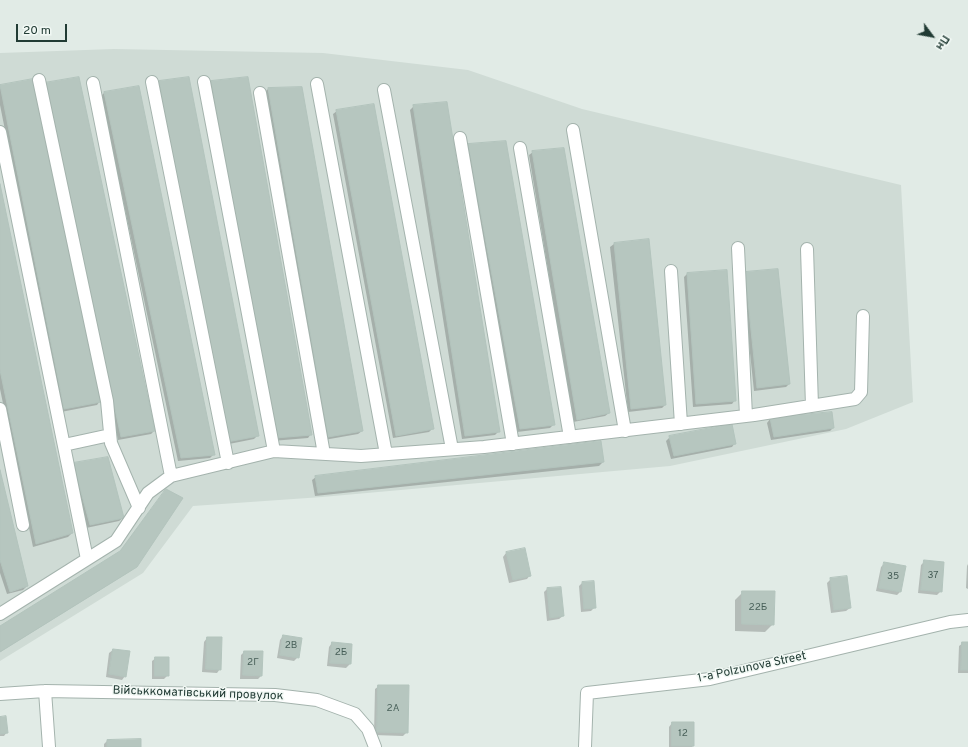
<!DOCTYPE html>
<html>
<head>
<meta charset="utf-8">
<style>
	body { margin:0 }
	#map { position:relative; width:968px; height:747px; overflow:hidden; background:#e1ebe6; font-family:Overpass,sans-serif }
	canvas { display:block }
	.north { position:absolute; left:912px; top:16px; width:40px; height:40px; -webkit-text-stroke:3px #f1f8f4; paint-order:stroke; rotate:122deg; font-size:11px; font-weight:700; line-height:16px; text-align:center; color:#213b34 }
	.north::after { content:''; display:block; margin:auto; width:14px; height:18px; background:#213b34; clip-path:polygon(50% 0,100% 100%,50% 72%,0 100%) }
	.scale { position:absolute; left:16px; top:24px; width:51px; height:18px; box-sizing:border-box; border:2px solid #213b34; border-top:0; padding-left:5px; font-size:12px; line-height:14px; white-space:nowrap; color:#213b34; -webkit-text-stroke:3px #f1f8f4; paint-order:stroke }
</style>
</head>
<body>
<div id="map">
<canvas width="968" height="747"></canvas>
<div class="north">Пн</div>
<div class="scale">20 m</div>
</div>
<script>
const ctx = document.querySelector('canvas').getContext('2d');
ctx.lineJoin = 'round';
function fillPath(path, color) { ctx.fillStyle = color; ctx.fill(path, 'evenodd'); }
function strokePath(path, color, width, dash) { ctx.strokeStyle = color; ctx.lineWidth = width; ctx.lineCap = dash ? 'butt' : 'round'; ctx.setLineDash(dash || []); ctx.stroke(path); }
function drawText(font, color, halo, rows, align = 'center') {
  ctx.font = font + ' Overpass,sans-serif'; ctx.lineWidth = 3; ctx.setLineDash([]); ctx.textBaseline = 'middle'; ctx.strokeStyle = halo; ctx.fillStyle = color; for (const [text, x, y, turn = 0] of rows) {
    ctx.save(); ctx.translate(x, y); ctx.rotate((+turn || 0) * Math.PI / 180); ctx.textAlign = isNaN(turn) ? turn : align; if (halo) ctx.strokeText(text, 0, 0); ctx.fillText(text, 0, 0); ctx.restore();
  }
}
fillPath(new Path2D(`
	M114 49 323 53 468 70 582 109 901 185 913 402 846 429 670 466 322 497 193 506 143 573 0 661V53Z`), '#cfdbd5');
fillPath(new Path2D(`
	M160 82 258 435 254 439 224 445 156 86Z
	M212 82 311 434 308 438 272 441 208 86Z
	M0 86 100 401 97 405 61 412 0 105Z
	M41 88 154 431 151 434 118 440Z
	M268 89 362 431 358 434 324 440 265 92Z
	M104 93 214 454 210 458 178 461 101 96Z
	M414 106 499 431 495 435 462 439 410 110Z
	M337 111 432 429 429 432 393 438 333 114Z
	M505 142 554 424 550 428 517 432 465 148 468 145Z
	M533 152 609 413 605 416 573 422 529 155Z
	M0 189 72 533 68 537 33 547 0 389Z
	M648 240 665 405 662 408 628 412 610 247 614 244Z
	M746 273 789 384 786 387 754 391 742 277Z
	M687 274 735 400 732 404 693 407 684 277Z
	M831 413 833 428 830 431 771 440 767 423 770 419Z
	M670 437 735 443 732 447 671 459 666 441Z
	M107 458 123 518 119 521 86 528 70 467Z
	M603 462 599 466 315 496 312 480 316 477Z
	M0 474 27 586 23 590 7 594 0 573Z
	M166 490 136 566 132 570 0 652V627L119 553Z
	M506 553 530 575 527 579 509 583 503 557Z
	M924 562 941 591 937 595 918 593 921 565Z
	M885 563 900 592 897 595 876 591 881 567Z
	M968 564V589L966 588 967 566Z
	M831 579 850 608 846 611 831 613 827 583Z
	M582 583 595 607 591 611 581 612 579 586Z
	M547 589 563 616 559 619 547 621 544 592Z
	M743 592 773 624 765 632 735 631V600Z
	M283 636 298 657 294 661 277 658 280 640Z
	M207 638 220 669 217 673 202 672 204 642Z
	M332 643 351 645 350 664 346 668 327 666 329 647Z
	M963 643H968V673H958L959 646Z
	M113 650 125 676 122 680 106 677 109 653Z
	M244 652 261 676 258 679H240L241 655Z
	M156 658 168 675 164 679H152V661Z
	M379 686 407 732 403 736 374 735 375 689Z
	M0 718 7 732 4 736H0Z
	M672 723 693 746 692 747H669V727Z
	M107 741 140 747H104V744Z`), '#0003');
const building = new Path2D(`
	M79 77 155 431 121 437 44 83Z
	M189 77 259 436 227 442 159 81Z
	M248 77 312 435 275 438 211 81Z
	M33 79 101 402 64 409 0 85Z
	M139 86 215 455 181 458 104 92Z
	M302 87 363 431 328 437 268 88Z
	M447 102 500 432 465 436 413 105Z
	M374 104 434 429 396 436 336 110Z
	M506 141 555 425 520 429 468 144Z
	M564 148 610 413 577 420 532 151Z
	M0 184 73 533 36 544 0 370Z
	M649 239 666 405 631 409 614 243Z
	M778 269 790 384 757 388 745 272Z
	M727 270 736 401 696 404 687 273Z
	M832 412 834 428 774 437 770 418Z
	M732 424 736 444 674 456 669 436Z
	M601 441 604 462 318 493 315 476Z
	M108 457 124 518 90 525 73 463Z
	M0 470 28 586 10 592 0 560Z
	M166 489 183 498 137 567 0 652V626L120 551Z
	M525 548 531 576 513 580 506 552Z
	M924 560 944 562 942 592 921 590Z
	M884 562 906 566 901 592 879 588Z
	M847 576 851 608 834 610 830 578Z
	M594 581 596 608 584 609 582 582Z
	M561 587 564 616 550 618 547 588Z
	M742 591H775L774 625 742 624Z
	M283 635 302 638 299 658 280 655Z
	M207 637H222L221 670 206 669Z
	M332 642 352 644 351 664 330 663Z
	M962 642H968V670H961Z
	M113 649 130 651 126 677 109 674Z
	M244 651H263L262 676 243 675Z
	M155 657H169V676H155Z
	M378 685H409L408 733 377 732Z
	M6 716 8 733 0 734V717Z
	M672 722H694V746H672Z
	M141 739V747H107V740Z`);
fillPath(building, '#b6c6bf');
strokePath(building, '#b3c4bd', 1);
const minor = new Path2D(`
	M39 80 107 401 111 443 139 508
	M152 82 228 463
	M204 82 274 451
	M93 83 171 476
	M317 84 386 454
	M384 90 452 449
	M260 93 324 454
	M573 130 625 431
	M0 132 87 559
	M460 138 513 444
	M520 148 570 437
	M738 248 746 416
	M807 249 812 406
	M671 271 681 424
	M0 409 23 525
	M64 445 110 435
	M0 614 116 541 148 493 171 476 274 451 361 456 484 447 754 415 855 399 861 392 863 316
	M45 691 49 747
	M0 694 45 691 275 695 317 700 355 714 368 729 375 747
	M585 747 587 693 710 679 950 622 968 620`);
strokePath(minor, '#a4b3ad', 14);
strokePath(minor, '#fff', 12);
drawText('10px', '#465e57', null, [
	["37",933,576],
	["35",893,577],
	["22Б",758,608],
	["2В",291,646],
	["2Б",341,653],
	["2Г",253,663],
	["2А",393,709],
	["12",683,734]
]);
drawText('12px', '#213b34', '#f1f8f4', [
	["1-a Polzunova Street",752,668,-12],
	["Військкоматівський провулок",198,694,2]
]);
</script>
</body>
</html>
